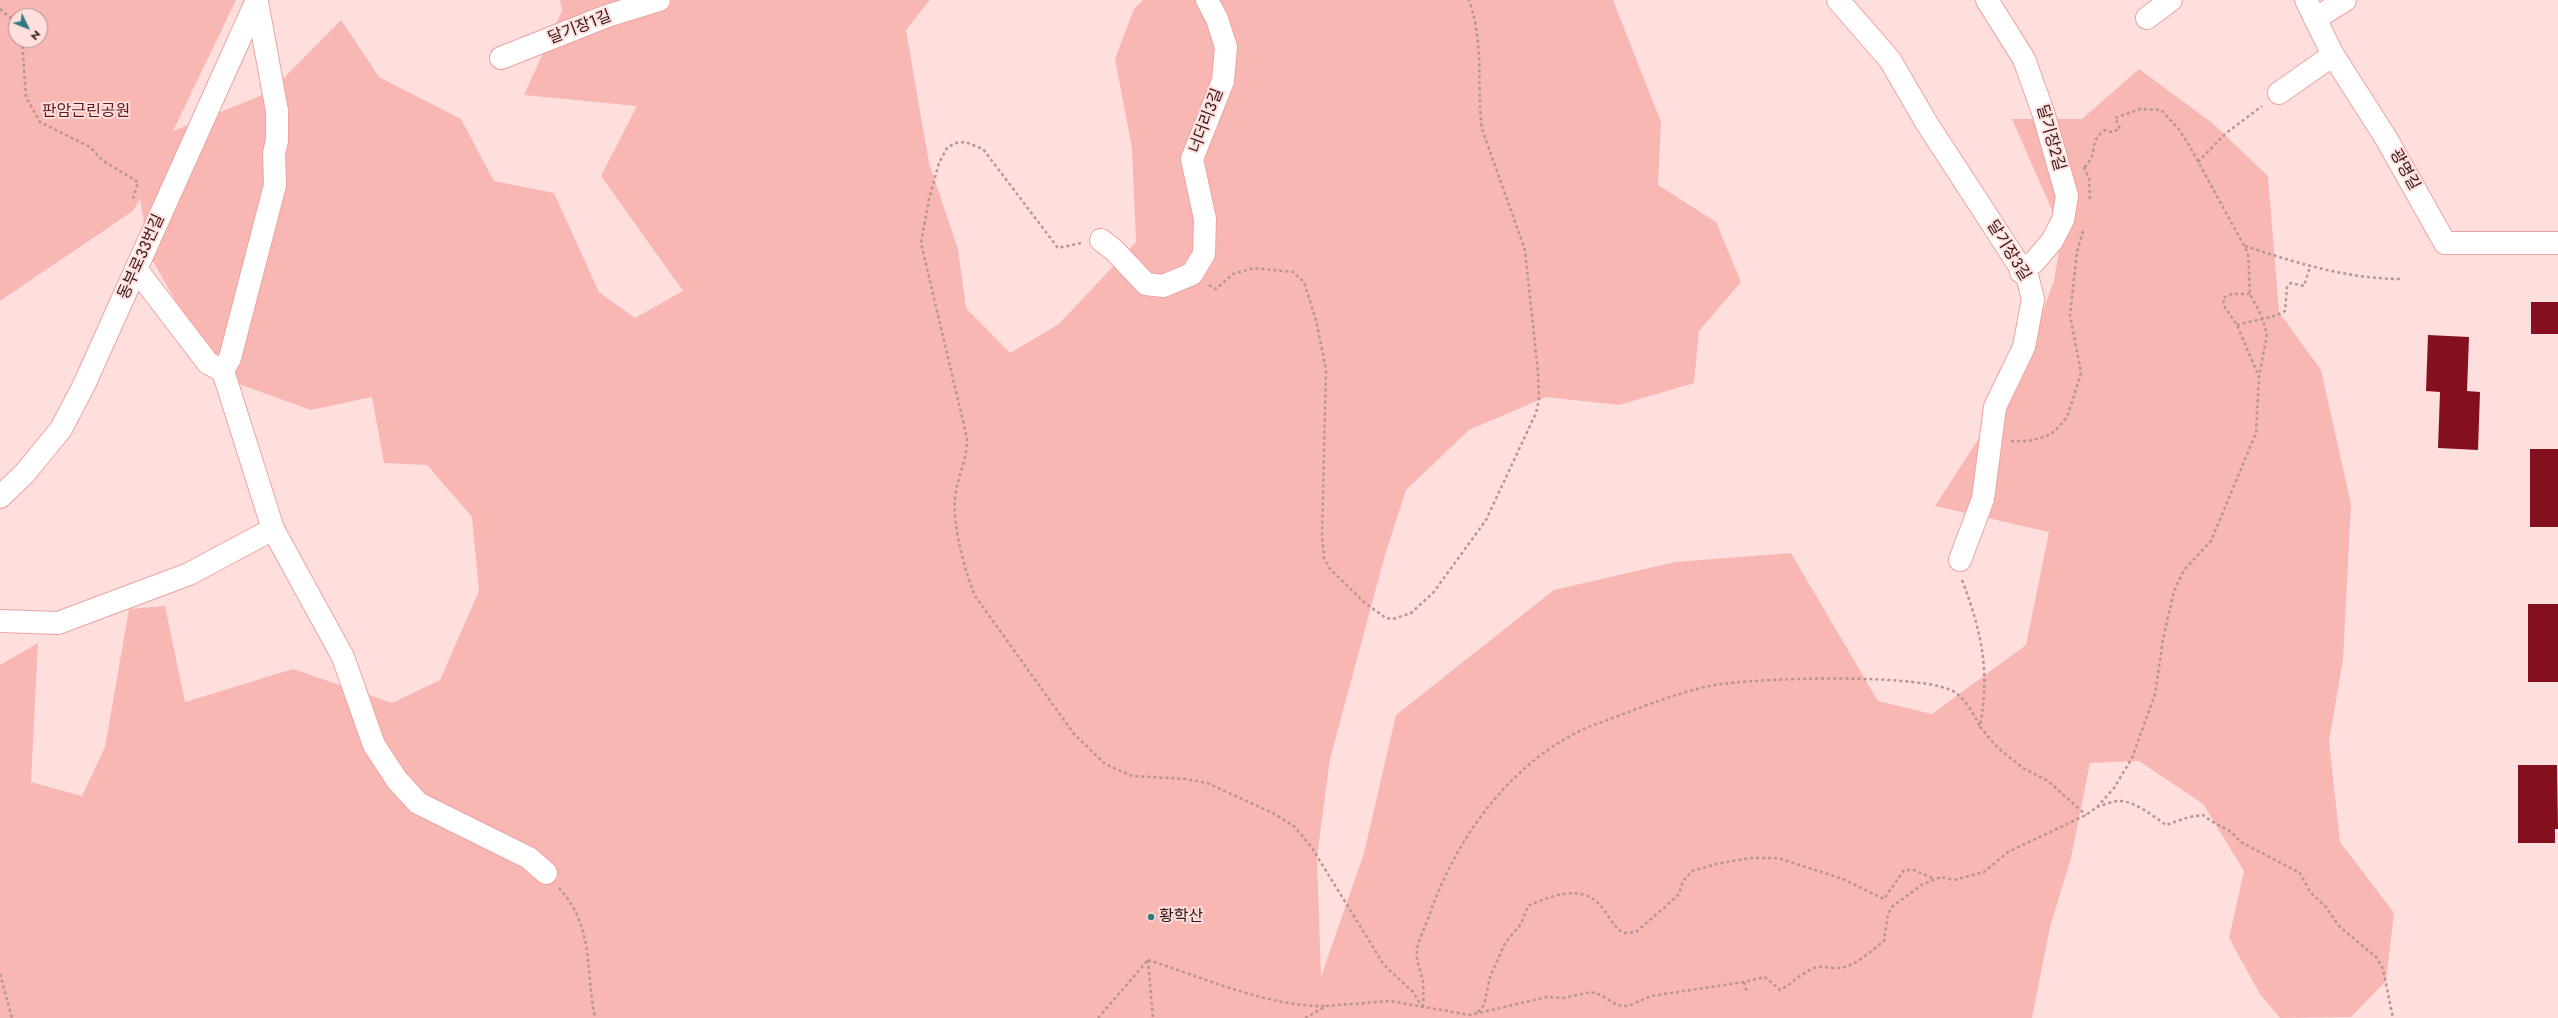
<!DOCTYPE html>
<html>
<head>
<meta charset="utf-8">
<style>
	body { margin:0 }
	#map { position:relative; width:2558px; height:1018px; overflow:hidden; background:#ffdfdd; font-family:Jost,sans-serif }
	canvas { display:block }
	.north { position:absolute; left:8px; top:8px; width:40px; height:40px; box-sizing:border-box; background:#ffdfdd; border:1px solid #ad8f8e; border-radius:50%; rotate:133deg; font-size:11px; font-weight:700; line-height:16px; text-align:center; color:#331717 }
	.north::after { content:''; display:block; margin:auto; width:14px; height:18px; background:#30797e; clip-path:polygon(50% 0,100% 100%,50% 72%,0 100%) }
</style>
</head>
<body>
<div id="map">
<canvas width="2558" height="1018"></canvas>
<div class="north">N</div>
</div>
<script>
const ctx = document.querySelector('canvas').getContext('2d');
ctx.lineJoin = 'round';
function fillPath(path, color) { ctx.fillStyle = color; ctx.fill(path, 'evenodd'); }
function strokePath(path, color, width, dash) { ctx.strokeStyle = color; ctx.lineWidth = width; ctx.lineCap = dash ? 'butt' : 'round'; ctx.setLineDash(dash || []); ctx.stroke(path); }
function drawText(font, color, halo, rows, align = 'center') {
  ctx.font = font + ' Jost,"Noto Sans KR",sans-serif'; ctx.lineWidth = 4; ctx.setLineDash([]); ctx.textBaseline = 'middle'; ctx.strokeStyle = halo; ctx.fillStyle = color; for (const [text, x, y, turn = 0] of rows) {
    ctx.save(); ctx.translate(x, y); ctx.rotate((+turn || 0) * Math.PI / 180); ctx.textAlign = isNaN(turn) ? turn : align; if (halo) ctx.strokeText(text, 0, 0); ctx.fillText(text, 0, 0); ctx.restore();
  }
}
fillPath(new Path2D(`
	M0 0H236L173 131 270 92 341 20 379 77 461 119 494 181 554 193 599 292 635 318 683 291 601 176 637 106 524 95 562 11 560 0H930L906 30 929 163 958 249 966 308 1010 353 1059 324 1136 242 1132 148 1115 59 1134 9 1143 0H1613L1661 122 1658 185 1716 222 1741 282 1699 331 1694 383 1619 405 1546 397 1469 430 1406 490 1385 555 1330 759 1317 857 1321 977 1364 853 1396 715 1554 590 1675 562 1791 553 1878 701 1932 714 2026 645 2049 532 1935 506 2016 381 2054 281 2062 233 2012 119H2082L2139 69 2211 122 2268 176 2279 312 2321 370 2351 504 2343 660 2329 741 2340 842 2394 913 2386 981 2351 1017 2280 1018 2260 994 2229 938 2244 871 2203 804 2139 761 2090 763 2071 858 2050 927 2032 1018H0V665L38 643 31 782 82 796 105 747 129 609 165 606 185 702 293 669 392 703 440 680 479 591 472 517 427 465 384 463 372 397 311 410 236 383 191 328 150 256 140 199 133 211 0 301ZM16 16H40V40H16Z`), '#f9b7b4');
fillPath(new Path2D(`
	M2531 302H2558V334H2531Z
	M2428 335 2469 337 2467 391 2480 392 2478 450 2438 448 2440 392 2426 391Z
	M2530 449H2558V527H2530Z
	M2528 604H2558V682H2528Z
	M2518 765H2557L2558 829H2555V843H2518Z`), '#84101f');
const minor = new Path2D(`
	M1838 0 1890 60 1926 122 2028 279 2033 299 2024 347 1995 407 1983 499 1960 560
	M1987 0 2024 59 2043 112 2067 196 2063 220 2052 241 2035 261 2021 272
	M2306 0 2333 55 2386 138 2445 243H2558
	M2147 18 2171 0
	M2315 19 2345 0
	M501 58 607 16 659 0
	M2279 93 2333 55
	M1101 240 1114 250 1146 284 1163 286 1192 274 1204 254 1205 219 1192 159 1223 81 1226 47 1217 19 1207 0
	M136 269 208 363 223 371 273 529 343 657 374 745 397 780 418 803 529 858 546 873
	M223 371 230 358 275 185 274 153 277 141V111L257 2
	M0 497 25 473 61 429 84 385 257 0
	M0 621 58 623 189 574 273 529`);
strokePath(minor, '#eda3a0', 24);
strokePath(new Path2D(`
	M0 9 16 22
	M22 40 26 97 40 122 90 147 102 160 138 182 133 199
	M2198 162 2225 134 2262 106
	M2084 167 2089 178 2090 199
	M1081 243 1058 248 983 149 965 142 955 143 947 148 939 163 929 199 921 243 967 438C967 463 957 476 955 498 952 525 965 571 975 596L1074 734 1105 764 1132 776 1186 779 1207 783 1273 813 1295 827 1312 848 1384 965 1413 992 1422 1007
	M2245 246C2297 263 2347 279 2402 279
	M1209 285 1216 289 1233 274 1254 268 1293 272 1304 282 1316 320 1326 369 1322 536 1324 558 1330 569 1365 603 1386 618 1393 619 1411 613 1433 593 1486 520 1536 413 1539 400 1538 373 1525 250 1482 129C1476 82 1485 47 1469 0
	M2250 294H2232L2223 298 2224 306 2237 325 2259 377
	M2237 325C2250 321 2274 318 2285 311L2287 287 2291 283 2304 286 2310 267
	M2011 441H2028L2045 437 2055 431 2067 417 2073 399 2081 373 2070 315 2077 252 2083 231
	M1962 580C1982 633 1990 670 1980 727L1998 748 2023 768 2048 781 2086 815
	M2097 807C2104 805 2112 801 2119 801 2135 801 2153 816 2166 825L2189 817 2203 815C2214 825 2233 829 2239 841L2300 873 2310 892 2326 907 2339 926 2376 957 2383 969 2393 1018
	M559 888C595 927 585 971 595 1018
	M1148 960C1202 977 1268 1007 1325 1006
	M1148 960 1153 1018
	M0 974 12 1018
	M1744 982 1747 993
	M1423 1007C1423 999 1424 991 1423 983 1422 973 1415 960 1417 950 1419 938 1426 925 1430 913 1458 835 1511 762 1588 727 1629 713 1672 693 1715 685 1753 678 1928 672 1956 693 1967 701 1974 715 1980 727
	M1478 1012 1484 1005 1490 977 1505 943 1521 924 1528 906C1552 895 1585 882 1604 910 1611 919 1614 928 1624 933L1636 932 1665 907 1679 894 1683 881 1692 871 1716 864 1750 858H1778L1843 879 1884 899 1904 870H1914L1934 879
	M1098 1018 1148 960
	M1305 1018 1326 1006 1390 1001 1470 1015 1547 997 1563 998 1591 992 1601 995 1617 1005 1628 1006 1651 996 1744 982 1765 977 1780 990C1792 984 1801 973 1814 968 1822 965 1831 969 1839 968 1855 967 1872 950 1884 941L1888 914 1893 906 1923 884 1941 877 1954 880 1984 872 2008 852 2086 815 2097 807 2114 788 2132 758 2155 694 2163 639 2174 591 2184 570 2211 541 2256 433 2259 377 2267 334 2262 317 2250 294 2248 253 2189 145 2178 128 2161 110 2140 109 2115 118 2120 129 2112 132 2105 130C2087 143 2100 151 2084 168`), '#b59695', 2.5, [3, 3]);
strokePath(minor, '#fff', 22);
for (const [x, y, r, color] of [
	[1151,917,4,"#30797e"]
]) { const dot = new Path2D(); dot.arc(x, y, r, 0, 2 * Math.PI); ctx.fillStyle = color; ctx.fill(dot); strokePath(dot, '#ffdfdd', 1.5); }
drawText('16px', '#331717', '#ffdfdd', [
	["달기장1길",580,28,-21],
	["너더리3길",1207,121,-69],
	["달기장2길",2050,138,74],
	["광명길",2404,170,61],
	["달기장3길",2008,251,58],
	["동부로33번길",142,257,-66]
]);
drawText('16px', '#62171b', '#ffdfdd', [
	["판암근린공원",86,112]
]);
drawText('16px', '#331717', '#ffdfdd', [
	["황학산",1159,917]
], 'left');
</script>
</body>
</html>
